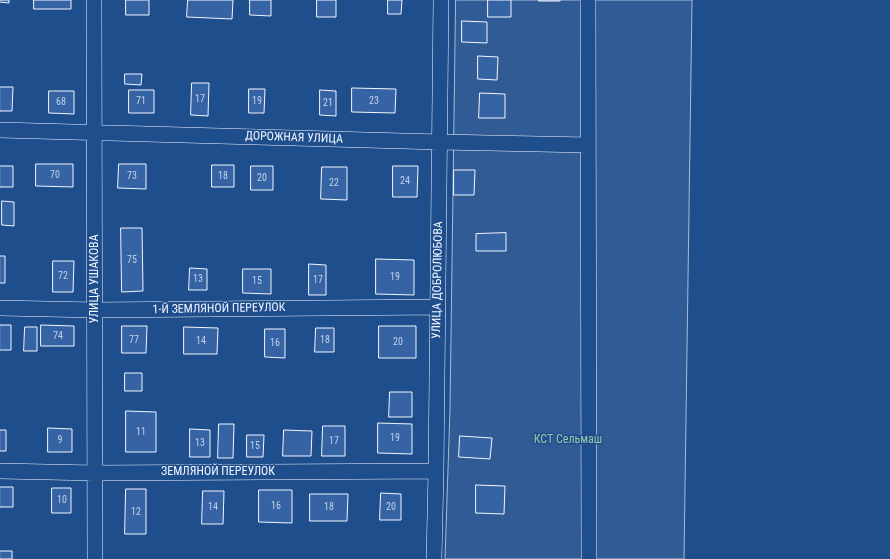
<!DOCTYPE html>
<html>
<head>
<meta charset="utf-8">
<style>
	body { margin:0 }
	canvas { display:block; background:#1f4e8c }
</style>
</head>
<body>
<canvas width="890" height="559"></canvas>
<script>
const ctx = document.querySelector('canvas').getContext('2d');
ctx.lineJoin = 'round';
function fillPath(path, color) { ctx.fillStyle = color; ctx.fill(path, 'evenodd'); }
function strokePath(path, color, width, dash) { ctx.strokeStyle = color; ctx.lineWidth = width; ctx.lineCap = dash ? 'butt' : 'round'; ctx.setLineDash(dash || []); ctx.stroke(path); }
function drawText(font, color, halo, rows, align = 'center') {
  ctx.font = font + ' "Roboto Condensed",sans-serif'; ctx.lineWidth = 3; ctx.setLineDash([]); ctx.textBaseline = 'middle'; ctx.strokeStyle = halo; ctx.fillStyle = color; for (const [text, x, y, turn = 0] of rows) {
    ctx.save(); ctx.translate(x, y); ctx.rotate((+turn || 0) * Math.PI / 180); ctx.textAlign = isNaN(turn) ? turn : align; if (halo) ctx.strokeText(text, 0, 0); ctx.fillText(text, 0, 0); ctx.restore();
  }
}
const built = new Path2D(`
	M456 0H692L684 559H445L450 410Z`);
fillPath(built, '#305b95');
strokePath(built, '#a8bbd7', 1);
const building = new Path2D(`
	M0 0H9V3L0 2Z
	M34 0H71V9H34Z
	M126 0H149V15H126Z
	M188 0H233L232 19 187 17Z
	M250 0H271V16L250 15Z
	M317 0H336V17H317Z
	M388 0H402L401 14H388Z
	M488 0H511V17H488Z
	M539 0H560V1H539Z
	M462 21 487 22V43L462 42Z
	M478 56 498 57 497 80 478 79Z
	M125 74H142L141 85 125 84Z
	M192 83H209L208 116 191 115Z
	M0 87H13L12 111H0Z
	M352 88 396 89 395 113 352 112Z
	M249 89H265L264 113H249Z
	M129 90H154V113H129Z
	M320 90 336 91V116L320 115Z
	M49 91H74V114L49 113Z
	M480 93 505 94V118H479Z
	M36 164H73V187L36 186Z
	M119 164H146V189L118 188Z
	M212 165H234V187H212Z
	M0 166H13V187H0Z
	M251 166H273V190H251Z
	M393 166H418L417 197H393Z
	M322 167H347V200L321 199Z
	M454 170H475L474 195H454Z
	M2 201 14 202V226L2 225Z
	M121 228H142L143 291 122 292Z
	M506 233V251H476V234Z
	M0 256H5V283H0Z
	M376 259 414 260V295L376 294Z
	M53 261H74L73 292H53Z
	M309 264 326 265V295H309Z
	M190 268 207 269V290H189Z
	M243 269H271V294L243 293Z
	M0 325H11V350H0Z
	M41 325 74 326V346H41Z
	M122 326H147L146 353H122Z
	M379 326H416V358H379Z
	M25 327H37V351H24Z
	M184 327 218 328 217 354H184Z
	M316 328H334V352H315Z
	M265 329H285V358L265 357Z
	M125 373H142V391H125Z
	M390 392H412V417H389Z
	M126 411 156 412V452H126Z
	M378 423 412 424V454L378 453Z
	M219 424H234L233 458H218Z
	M323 426H345V456H322Z
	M48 428 72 429V452H48Z
	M190 429 210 430V457H190Z
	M0 430H6V451H0Z
	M284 430 312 431 311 456H283Z
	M247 435H264L263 457H247Z
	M460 436 492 438 490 459 459 457Z
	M476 485 505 486 504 514 476 513Z
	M0 487H13V507H0Z
	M52 488H71V513H52Z
	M126 489H146V534H125Z
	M259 490H292V523L259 522Z
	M203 491H224L223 524H202Z
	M381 493 401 494V520H380Z
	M310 494H348L347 521H310Z
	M0 551H12V559H0Z`);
fillPath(building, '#3563a3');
strokePath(building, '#f2f6ff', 1);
const street = new Path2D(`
	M94 0 95 559
	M588 0 589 559
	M0 130 440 142 588 145
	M0 308 95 310 438 307
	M0 471 95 473 436 471
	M434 559 436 471 441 0`);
strokePath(street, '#f2f6ff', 16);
strokePath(street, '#1f4e8c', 15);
drawText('10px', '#c3d1e8', null, [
	["17",200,99],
	["71",141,101],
	["19",257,101],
	["23",374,101],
	["68",61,102],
	["21",328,103],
	["70",55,175],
	["73",132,176],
	["18",223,176],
	["20",262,178],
	["24",405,181],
	["22",334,183],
	["75",132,260],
	["72",63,276],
	["19",395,277],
	["13",198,279],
	["17",318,280],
	["15",257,281],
	["74",58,336],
	["77",134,340],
	["18",325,340],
	["14",201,341],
	["20",398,342],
	["16",275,343],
	["11",141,432],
	["19",395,438],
	["9",60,440],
	["17",334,441],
	["13",200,443],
	["15",255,446],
	["10",62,500],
	["16",276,506],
	["14",213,507],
	["18",329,507],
	["20",391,507],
	["12",136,512]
]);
drawText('12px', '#f2f6ff', '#1f4e8c', [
	["ДОРОЖНАЯ УЛИЦА",294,138,2],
	["УЛИЦА УШАКОВА",95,279,-90],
	["УЛИЦА ДОБРОЛЮБОВА",438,280,-89],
	["1-Й ЗЕМЛЯНОЙ ПЕРЕУЛОК",219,309,-1],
	["ЗЕМЛЯНОЙ ПЕРЕУЛОК",218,472]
]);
drawText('12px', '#97c8a6', '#1f4e8c', [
	["КСТ Сельмаш",568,440]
]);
</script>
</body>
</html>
